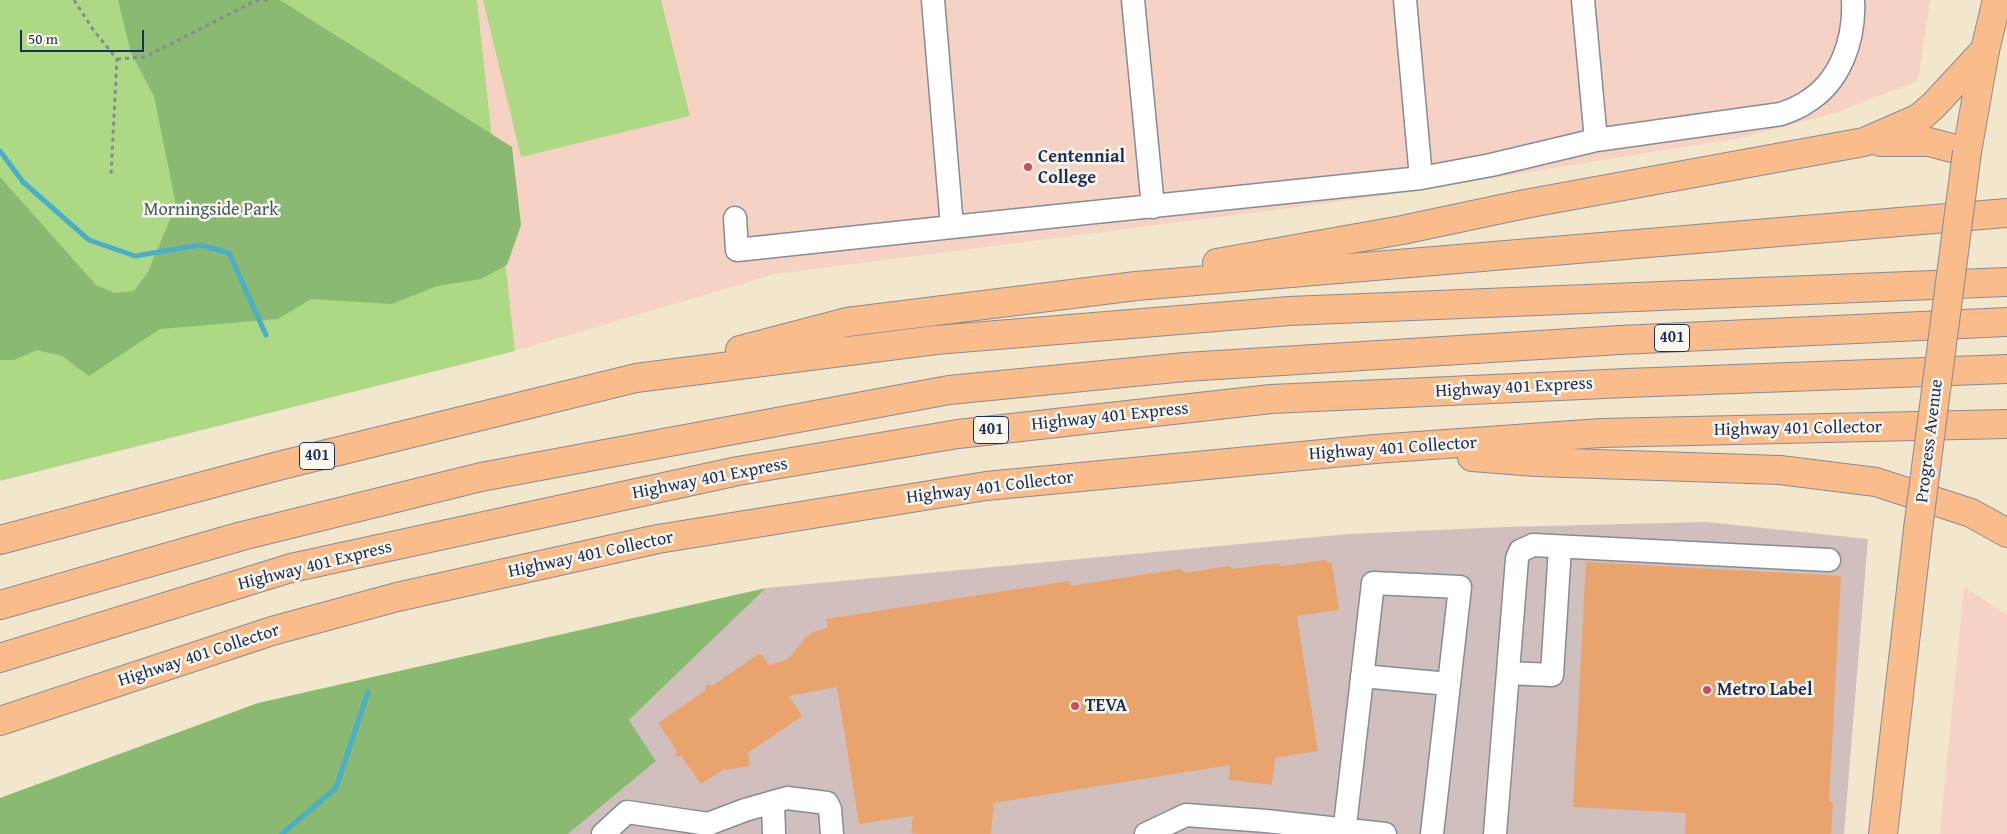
<!DOCTYPE html>
<html>
<head>
<meta charset="utf-8">
<style>
	body { margin:0 }
	#map { position:relative; width:2007px; height:834px; overflow:hidden; background:#f2e7cc; font-family:"Gentium Book Plus",serif }
	canvas { display:block }
	.scale { position:absolute; left:20px; top:30px; width:124px; height:22px; box-sizing:border-box; border:2px solid #1b2f5e; border-top:0; padding-left:6px; font-size:15px; line-height:18px; white-space:nowrap; color:#1b2f5e; -webkit-text-stroke:4px #fbf7ec; paint-order:stroke }
</style>
</head>
<body>
<div id="map">
<canvas width="2007" height="834"></canvas>
<div class="scale">50 m</div>
</div>
<script>
const ctx = document.querySelector('canvas').getContext('2d');
ctx.lineJoin = 'round';
function fillPath(path, color) { ctx.fillStyle = color; ctx.fill(path, 'evenodd'); }
function strokePath(path, color, width, dash) { ctx.strokeStyle = color; ctx.lineWidth = width; ctx.lineCap = dash ? 'butt' : 'round'; ctx.setLineDash(dash || []); ctx.stroke(path); }
function drawText(font, color, halo, rows, align = 'center') {
  ctx.font = font + ' "Gentium Book Plus",serif'; ctx.lineWidth = 5; ctx.setLineDash([]); ctx.textBaseline = 'middle'; ctx.strokeStyle = halo; ctx.fillStyle = color; for (const [text, x, y, turn = 0] of rows) {
    ctx.save(); ctx.translate(x, y); ctx.rotate((+turn || 0) * Math.PI / 180); ctx.textAlign = isNaN(turn) ? turn : align; if (halo) ctx.strokeText(text, 0, 0); ctx.fillText(text, 0, 0); ctx.restore();
  }
}
fillPath(new Path2D(`
	M477 0H1930L1918 81 1835 113 1745 137 1376 197 775 274 515 351Z
	M1964 587 2007 615V834H1940Z`), '#f6d2c4');
fillPath(new Path2D(`
	M1706 522 1868 539 1844 834H568L656 761 629 720 766 588 1349 534 1504 527Z`), '#d1bfbe');
fillPath(new Path2D(`
	M0 0H477L515 351 0 481Z
	M483 0H661L690 116 521 157Z`), '#add985');
fillPath(new Path2D(`
	M118 0H280L512 147 521 225 507 265 481 279 437 286 392 304 311 299 278 319 160 329 89 376 62 356 37 350 14 360H0V177L96 285 115 293 134 291 148 272 176 205 154 96 131 53Z
	M766 588 629 720 656 761 568 834H0V798L258 703Z`), '#8ab972');
strokePath(new Path2D(`
	M0 151 23 182 89 240 135 256 200 245 229 253 266 335
	M282 834 336 788 368 692`), '#49afc8', 5);
fillPath(new Path2D(`
	M1325 560 1332 564 1339 610 1297 616 1318 751 1275 758 1272 785 1229 780 1230 765 994 803 991 834H920L911 833 913 816 859 824 837 687 789 696 802 716 748 753 750 766 726 770V768L701 784 681 756 678 757 675 756 677 751 658 723 706 690V686L708 684 712 686 759 654H761L769 665 783 661 790 657 805 638 813 632 828 628 826 619 1069 581 1070 586 1180 569 1186 573 1228 566 1233 569 1277 563 1281 566Z
	M1586 562 1841 576 1829 802H1833L1831 834H1685L1686 813 1573 807Z`), '#e9a46d');
const minor = new Path2D(`
	M933 0 952 227 1421 178 1491 165 1596 140 1781 114C1789 111 1798 108 1805 103 1841 82 1855 39 1853 0
	M1133 0 1153 207
	M1405 0 1421 178
	M1583 0 1596 140
	M735 218 737 250 952 227
	M1508 673 1552 675 1560 547
	M1362 676 1449 684
	M773 802 774 834
	M603 834 627 812 708 824 745 810 787 798 827 803 830 809 832 834
	M1146 834 1186 815 1266 821 1385 834
	M1344 834 1373 583 1460 587 1432 834
	M1495 834 1517 559 1520 551 1533 545 1829 560`);
const major = new Path2D(`
	M1967 152 1985 50 1997 0
	M1883 834 1918 529`);
const highway = new Path2D(`
	M1880 142H1929L1967 152
	M1217 263 1402 230 1525 204 1864 142 1919 118 1933 106 1985 50
	M740 350 847 322 1136 286 2007 213
	M1472 457 1536 462 1780 470 1876 482 1971 513 2007 533
	M0 540 282 465 636 378 936 340 1289 311 2007 282
	M0 605 242 536 481 477 949 390 1185 367 1620 340 2007 322
	M0 658 291 568 738 471 958 434 1271 399 1627 383 2007 369
	M0 721 272 631 397 597 658 539 986 486 1375 449 1601 433 2007 424`);
strokePath(minor, '#868b95', 25);
strokePath(major, '#868b95', 30);
strokePath(highway, '#868b95', 30);
strokePath(new Path2D(`
	M74 0 94 31 117 59 111 175
	M117 59 145 57 255 1 272 0`), '#868b95', 3, [4, 4]);
strokePath(minor, '#fff', 22);
strokePath(major, '#f9bc8a', 28);
strokePath(highway, '#f9bc8a', 28);
const majorBridge = new Path2D(`
	M1918 529 1967 152`);
strokePath(majorBridge, '#868b95', 30, []);
strokePath(majorBridge, '#f9bc8a', 28);
for (const [x, y, r, color] of [
	[1028,167,5,"#d1495b"],
	[1707,690,5,"#d1495b"],
	[1075,706,5,"#d1495b"]
]) { const dot = new Path2D(); dot.arc(x, y, r, 0, 2 * Math.PI); ctx.fillStyle = color; ctx.fill(dot); strokePath(dot, '#fbf7ec', 2); }
for (const [x, y, w] of [
	[1672,338,35],
	[991,430,35],
	[317,456,35]
]) { const box = new Path2D(); box.roundRect(x - w / 2, y - 13.5, w, 27, 4); ctx.fillStyle = '#fbf7ec'; ctx.fill(box); strokePath(box, '#1b2f5e', 1); }
drawText('bold 16px', '#1b2f5e', null, [
	["401",1672,338],
	["401",991,430],
	["401",317,456]
]);
drawText('bold 18px', '#1b2f5e', '#fbf7ec', [
	["Centennial",1038,157],
	["College",1038,178],
	["Metro Label",1717,690],
	["TEVA",1085,706]
], 'left');
drawText('18px', '#405a68', '#fbf7ec', [
	["Morningside Park",211,210]
]);
drawText('18px', '#1b2f5e', '#fbf7ec', [
	["Highway 401 Express",1514,388,-3],
	["Highway 401 Express",1110,417,-6],
	["Highway 401 Collector",1798,429,-1],
	["Progress Avenue",1930,441,-83],
	["Highway 401 Collector",1393,449,-4],
	["Highway 401 Express",710,479,-11],
	["Highway 401 Collector",990,488,-7],
	["Highway 401 Collector",591,555,-12],
	["Highway 401 Express",315,566,-14],
	["Highway 401 Collector",199,656,-18]
]);
</script>
</body>
</html>
